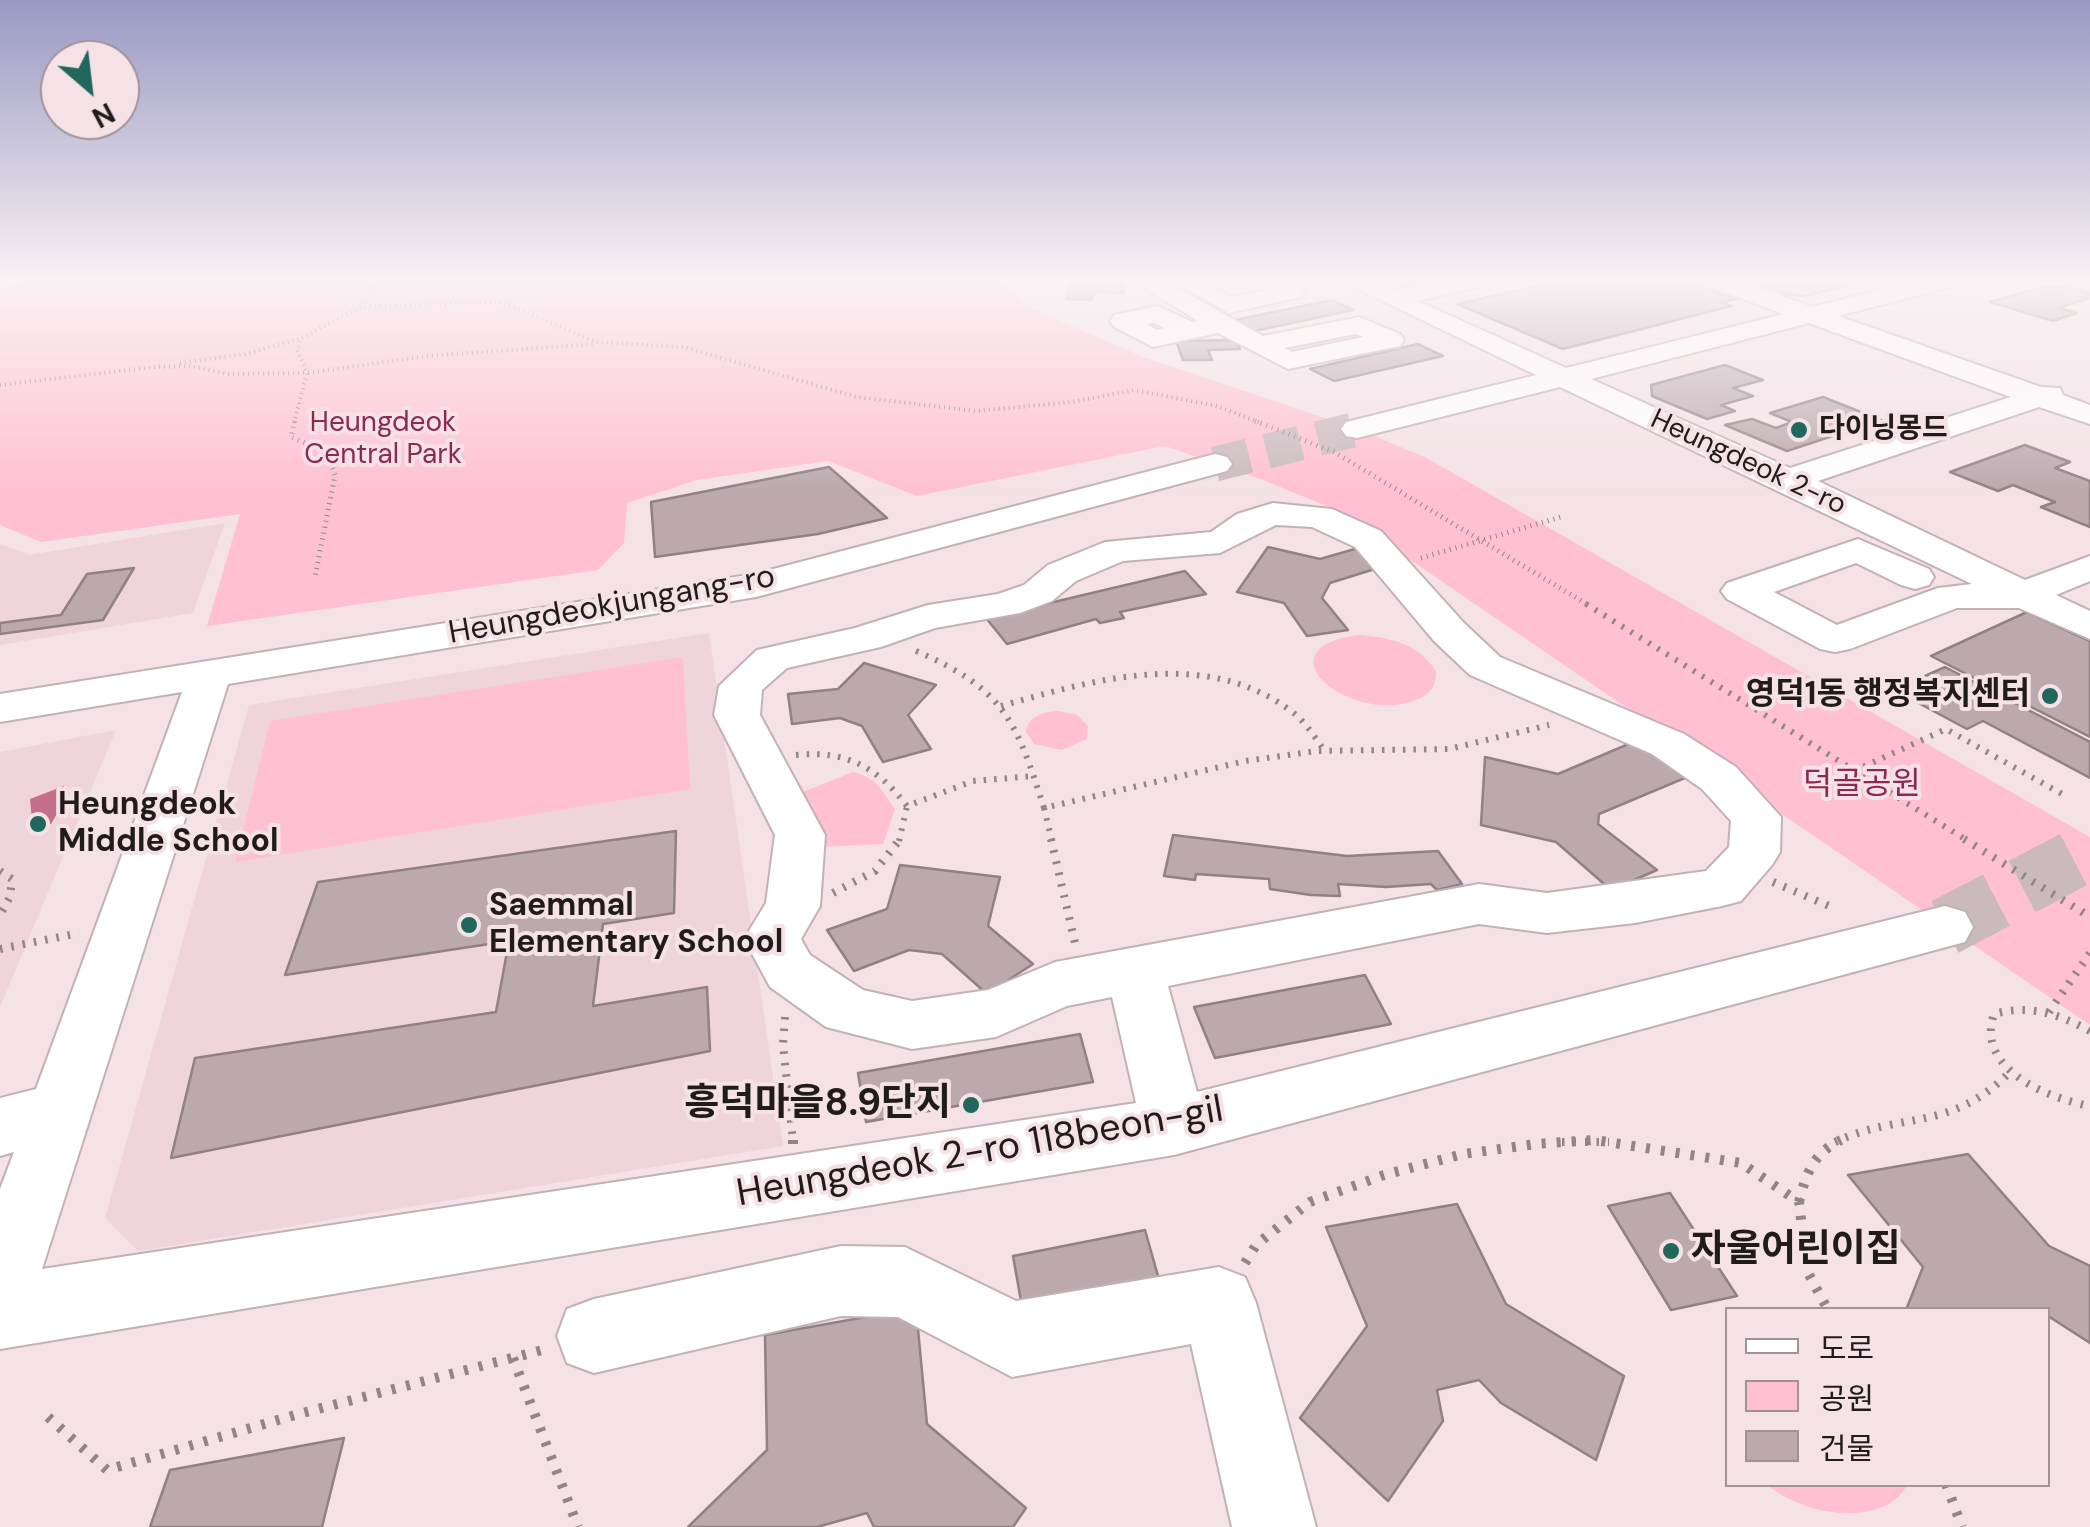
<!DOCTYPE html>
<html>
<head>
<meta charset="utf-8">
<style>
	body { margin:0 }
	#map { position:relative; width:2090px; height:1527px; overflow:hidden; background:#f4e2e7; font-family:"DM Sans","Noto Sans KR",sans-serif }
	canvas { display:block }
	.legend { position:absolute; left:1725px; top:1307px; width:325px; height:180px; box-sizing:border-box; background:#f4e2e7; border:2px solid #a09296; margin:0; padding:12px 18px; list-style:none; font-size:30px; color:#211b1c }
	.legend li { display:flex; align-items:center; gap:20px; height:50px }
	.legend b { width:50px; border:2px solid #a09296 }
	.north { position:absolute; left:40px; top:40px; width:100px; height:100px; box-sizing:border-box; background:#f4e2e7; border:2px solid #a09296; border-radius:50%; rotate:152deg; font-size:28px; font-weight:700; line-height:40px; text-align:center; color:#211b1c }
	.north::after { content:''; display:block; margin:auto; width:35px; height:45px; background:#21675b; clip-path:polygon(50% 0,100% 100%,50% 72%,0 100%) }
</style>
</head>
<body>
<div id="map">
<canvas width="2090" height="1527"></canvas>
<ul class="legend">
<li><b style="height:12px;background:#fff"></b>도로</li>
<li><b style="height:28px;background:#ffc0d2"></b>공원</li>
<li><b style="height:28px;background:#bba9ae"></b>건물</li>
</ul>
<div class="north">N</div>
</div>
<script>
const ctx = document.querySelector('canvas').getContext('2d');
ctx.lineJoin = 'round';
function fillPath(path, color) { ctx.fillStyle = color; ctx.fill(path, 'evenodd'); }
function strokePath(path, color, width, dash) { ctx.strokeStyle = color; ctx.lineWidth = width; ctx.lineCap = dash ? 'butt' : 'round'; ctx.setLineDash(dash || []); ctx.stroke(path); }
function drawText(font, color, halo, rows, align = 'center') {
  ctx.font = font + ' "DM Sans","Noto Sans KR",sans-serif'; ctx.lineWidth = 8; ctx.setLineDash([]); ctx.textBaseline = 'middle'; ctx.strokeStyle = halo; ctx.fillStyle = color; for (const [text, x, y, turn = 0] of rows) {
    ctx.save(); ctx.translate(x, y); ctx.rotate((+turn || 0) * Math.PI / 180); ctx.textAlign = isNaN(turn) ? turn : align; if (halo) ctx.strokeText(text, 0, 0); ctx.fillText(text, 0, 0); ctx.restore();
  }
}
fillPath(new Path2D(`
	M225 523 193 613 0 645V544L29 555Z
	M709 633 783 1146 138 1251 105 1218 249 705Z
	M116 730 47 895 0 1007V752Z`), '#efd4dc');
fillPath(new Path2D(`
	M24 279H997L1033 309 1146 358 1357 429 1425 457 2090 837V1025L1339 511 1263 480 1165 446 917 496 828 461 697 480 627 503 624 543 598 570 207 626 240 514 41 542 0 525V290Z
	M1358 635C1389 637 1418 643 1436 671 1437 685 1430 695 1416 700 1352 726 1256 649 1358 635Z
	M683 657 690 789 235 862 270 721Z
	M1058 711 1077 715 1088 726 1087 739 1062 750 1034 744 1026 732C1028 716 1043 712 1058 711Z
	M853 772C877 778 881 789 895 809L883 844 818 847 798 794Z
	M1767 1485H1907C1885 1527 1808 1518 1767 1485Z`), '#ffc0d2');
fillPath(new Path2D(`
	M64 786 65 800 51 824 28 829 32 820 30 799Z`), '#c4708c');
const building = new Path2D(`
	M1376 279H1441L1409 286Z
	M1567 279H1681L1737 299 1721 302 1732 306 1563 349 1457 304Z
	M1736 279H1866L1869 280 1805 296 1769 293Z
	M1070 283 1124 285 1123 293 1094 292 1092 300 1066 299Z
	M2046 286 2070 288 2090 294V298L2058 308 2077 313 2053 321 1990 302Z
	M1332 300 1353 310 1250 332 1230 321Z
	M1235 340 1240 349 1208 350 1212 360H1183L1176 341Z
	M1418 344 1443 356 1334 381 1310 369Z
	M1725 365 1763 380 1733 388 1753 396 1721 405 1735 411 1707 419 1652 396 1651 385Z
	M1823 397 1881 420 1787 451 1725 425 1752 419 1776 428 1792 422 1770 413Z
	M2025 445 2070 462 2055 468 2090 481V527L2041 507 2055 502 2013 485 1998 491 1950 472Z
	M829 467 887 518 818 534 655 557 651 502Z
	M1268 547 1320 559 1355 549 1381 567 1330 583 1322 598 1348 630 1307 636 1284 603 1237 592Z
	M134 568 103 620 0 634V623L61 615 87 574Z
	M1185 571 1206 594 1120 612 1124 618 1100 623 1096 619 1007 644 986 618Z
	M2027 612 2090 641V737L1931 656Z
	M864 663 936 685 908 715 931 749 883 762 862 726 840 718 792 724 788 694 838 689Z
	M1945 667 2090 742V778L1983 721 1967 729 1894 690Z
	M1645 737 1699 772 1599 814 1598 824 1657 870 1611 890 1556 842 1481 825 1485 757 1558 774Z
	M676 831 674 913 603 924 593 1006 707 987 710 1051 171 1158 195 1058 496 1012 509 941 285 975 318 882Z
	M1173 835 1347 856 1438 851 1462 884 1437 890 1431 884 1386 887 1338 884 1340 896 1311 895 1270 889 1269 879 1196 874 1195 880 1164 876Z
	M900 865 1000 877 988 926 1033 964 987 994 942 954 909 950 854 971 827 930 887 909Z
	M1365 975 1391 1024 1215 1058 1194 1007Z
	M1080 1034 1093 1082 866 1122 858 1073Z
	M1968 1154 2049 1246 2090 1266V1343L2048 1316V1310H1906L1923 1267 1848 1175Z
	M1670 1193 1737 1296 1671 1310 1608 1206Z
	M1457 1204 1506 1304 1624 1376 1596 1460 1501 1403 1479 1380 1437 1390 1443 1421 1388 1501 1300 1418 1367 1326 1326 1227Z
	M1145 1230 1162 1290 1024 1318 1013 1256Z
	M916 1308 927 1424 1026 1508 1013 1527H874L867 1513 817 1527H688L767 1450 765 1335Z
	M344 1438 322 1527H150L170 1470Z`);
fillPath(building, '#bba9ae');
strokePath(building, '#918185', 2.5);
strokePath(new Path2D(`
	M1215 464 1357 429`), '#cababe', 35, [35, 18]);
strokePath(new Path2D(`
	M1945 927 2090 851`), '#cababe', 58, [58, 29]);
const minor = new Path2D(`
	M1130 279H1161L1263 336 1359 317 1400 334 1404 340 1400 346 1288 369 1218 333 1153 347 1114 327 1110 321 1114 315 1158 306 1192 322 1198 321ZM1154 323 1164 328 1157 330 1147 324ZM1356 334 1363 337 1292 352 1285 348Z
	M1253 279H1285L1304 292 1301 297 1229 313 1188 290 1200 283 1232 297 1267 290Z
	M1337 279H1370L1395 291 1447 279H1495L1492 284 1418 301 1566 368 1784 314 1702 284 1699 279H1735L1812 307 1922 279H1965L1962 284 1838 316 2041 387 2060 388 2063 395 2090 405V424L2039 407 1818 481 2025 580 2090 556V581L2056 595 2090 611V639L2019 608H1957L1850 649 1835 652 1820 649 1727 599 1721 591 1727 583 1858 539 1929 569 1934 577 1929 585 1915 589 1901 585 1856 563 1774 592 1837 625 1938 588 1972 584 1560 387 1357 438 1346 436 1341 429 1346 422 1536 375ZM1809 323 2011 397 1790 468 1591 379Z
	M2063 279H2090V290L2066 284Z
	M1215 454 1227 457 1232 464 1227 471 756 597 228 684 42 1269 1136 1103 1112 997 1067 1006 996 1037 912 1049 826 1027 770 987 744 939 766 903 775 835 714 715 719 686 757 650 855 628 928 605 998 594 1024 585 1048 565 1105 542 1211 532 1237 514 1273 503 1332 509 1381 531 1464 623 1500 657 1684 734 1736 767 1781 817 1780 852 1772 865 1741 901 1722 906 1635 923 1547 933 1479 924 1168 986 1197 1092 1945 906 1965 912 1973 927 1965 942 1174 1155 0 1349V1189L14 1152 0 1156V1098L36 1089 182 692 0 722V694L754 574ZM1276 525 1312 527 1355 547 1434 641 1470 675 1652 754 1702 789 1731 821 1729 847 1706 871 1547 893 1479 884 1055 962 988 990 912 1001 863 990 810 955 801 939 820 906 825 835 760 715 762 690 787 668 881 647 935 628 1020 613 1052 601 1076 581 1123 561 1220 553Z
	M841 1246 905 1247 1016 1301 1219 1267 1245 1277 1256 1303 1316 1527H1232L1191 1344 1012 1377 898 1317 841 1316 594 1373 567 1363 557 1336 567 1309 594 1299Z`);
strokePath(minor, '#c3b1b6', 4);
strokePath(new Path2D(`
	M360 307 501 302 596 342 683 347 857 397 976 411 1072 402 1134 390 1217 406 1261 423
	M180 363 245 354 302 338 360 307 379 279
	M159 367 191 366 228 374 307 373 426 356 595 344
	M0 385 163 366
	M294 423 307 373 297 350 301 340`), '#918588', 4, [1, 4]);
strokePath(new Path2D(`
	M295 421 291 437 326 452 335 475 315 577
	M1255 421 1334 452 1590 606
	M1421 558 1564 516`), '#918588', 5, [1, 5]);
strokePath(new Path2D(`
	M1586 604 1968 841
	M916 651C1004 689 1016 720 1044 808
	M1001 706C1096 679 1209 646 1295 714 1307 724 1315 738 1324 750
	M796 755C846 750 877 767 907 806L973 781 1034 776
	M1854 771 1946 729 2062 794
	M899 841 907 806
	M1052 841 1044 808 1245 761 1317 751 1449 749 1549 725`), '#918588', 6, [2.5, 8]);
strokePath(new Path2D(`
	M1051 839 1075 943
	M1964 839 2090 917
	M0 871 12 879 10 897 0 915
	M1773 882 1836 909
	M833 893 875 871 900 839
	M0 949 79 933
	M2049 1012 2090 953
	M785 1017 783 1044 793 1142
	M2090 1031C2059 1014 2029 1004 1994 1014 1975 1068 2046 1098 2090 1106
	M1562 1142H1609
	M1835 1142C1901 1111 1950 1133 2011 1071`), '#918588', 8, [2.5, 9]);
strokePath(new Path2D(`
	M793 1140V1144
	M1799 1202C1806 1174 1813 1153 1841 1140
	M1245 1263 1256 1245 1310 1202 1384 1175 1463 1154 1536 1144 1595 1140 1741 1163 1799 1202 1807 1271 1828 1310
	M513 1358 578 1527
	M48 1417 107 1470 295 1415 550 1348
	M1946 1484 1962 1527`), '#918588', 10, [4, 11]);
fillPath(minor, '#fff');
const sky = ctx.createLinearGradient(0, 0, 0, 493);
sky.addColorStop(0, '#9999c3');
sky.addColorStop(0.57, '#faf2f4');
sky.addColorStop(1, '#faf2f400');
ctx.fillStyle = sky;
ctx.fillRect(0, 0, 2090, 493);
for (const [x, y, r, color] of [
	[1799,430,10,"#21675b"],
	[2050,696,10,"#21675b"],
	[38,824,10,"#21675b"],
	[469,925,10,"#21675b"],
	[971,1105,10,"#21675b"],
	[1671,1251,10,"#21675b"]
]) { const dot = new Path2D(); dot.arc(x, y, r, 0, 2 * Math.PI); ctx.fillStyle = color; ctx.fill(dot); strokePath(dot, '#f4e2e7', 4); }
drawText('28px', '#8e2852', '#f4e2e7', [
	["Heungdeok",383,424],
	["Central Park",383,456]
]);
drawText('bold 28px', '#211b1c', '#f4e2e7', [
	["다이닝몽드",1819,430]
], 'left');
drawText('28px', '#211b1c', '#f4e2e7', [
	["Heungdeok 2-ro",1748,463,25]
]);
drawText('32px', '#211b1c', '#f4e2e7', [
	["Heungdeokjungang-ro",612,606,-10]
]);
drawText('bold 32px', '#211b1c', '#f4e2e7', [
	["영덕1동 행정복지센터",2030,696,"right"],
	["Heungdeok",58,806],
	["Middle School",58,843],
	["Saemmal",489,907],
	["Elementary School",489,944]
], 'left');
drawText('32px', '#8e2852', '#f4e2e7', [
	["덕골공원",1862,786]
]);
drawText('bold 38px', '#211b1c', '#f4e2e7', [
	["흥덕마을8.9단지",951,1105],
	["자울어린이집",1691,1251,"left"]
], 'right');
drawText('38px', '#211b1c', '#f4e2e7', [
	["Heungdeok 2-ro 118beon-gil",980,1153,-10]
]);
</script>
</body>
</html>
